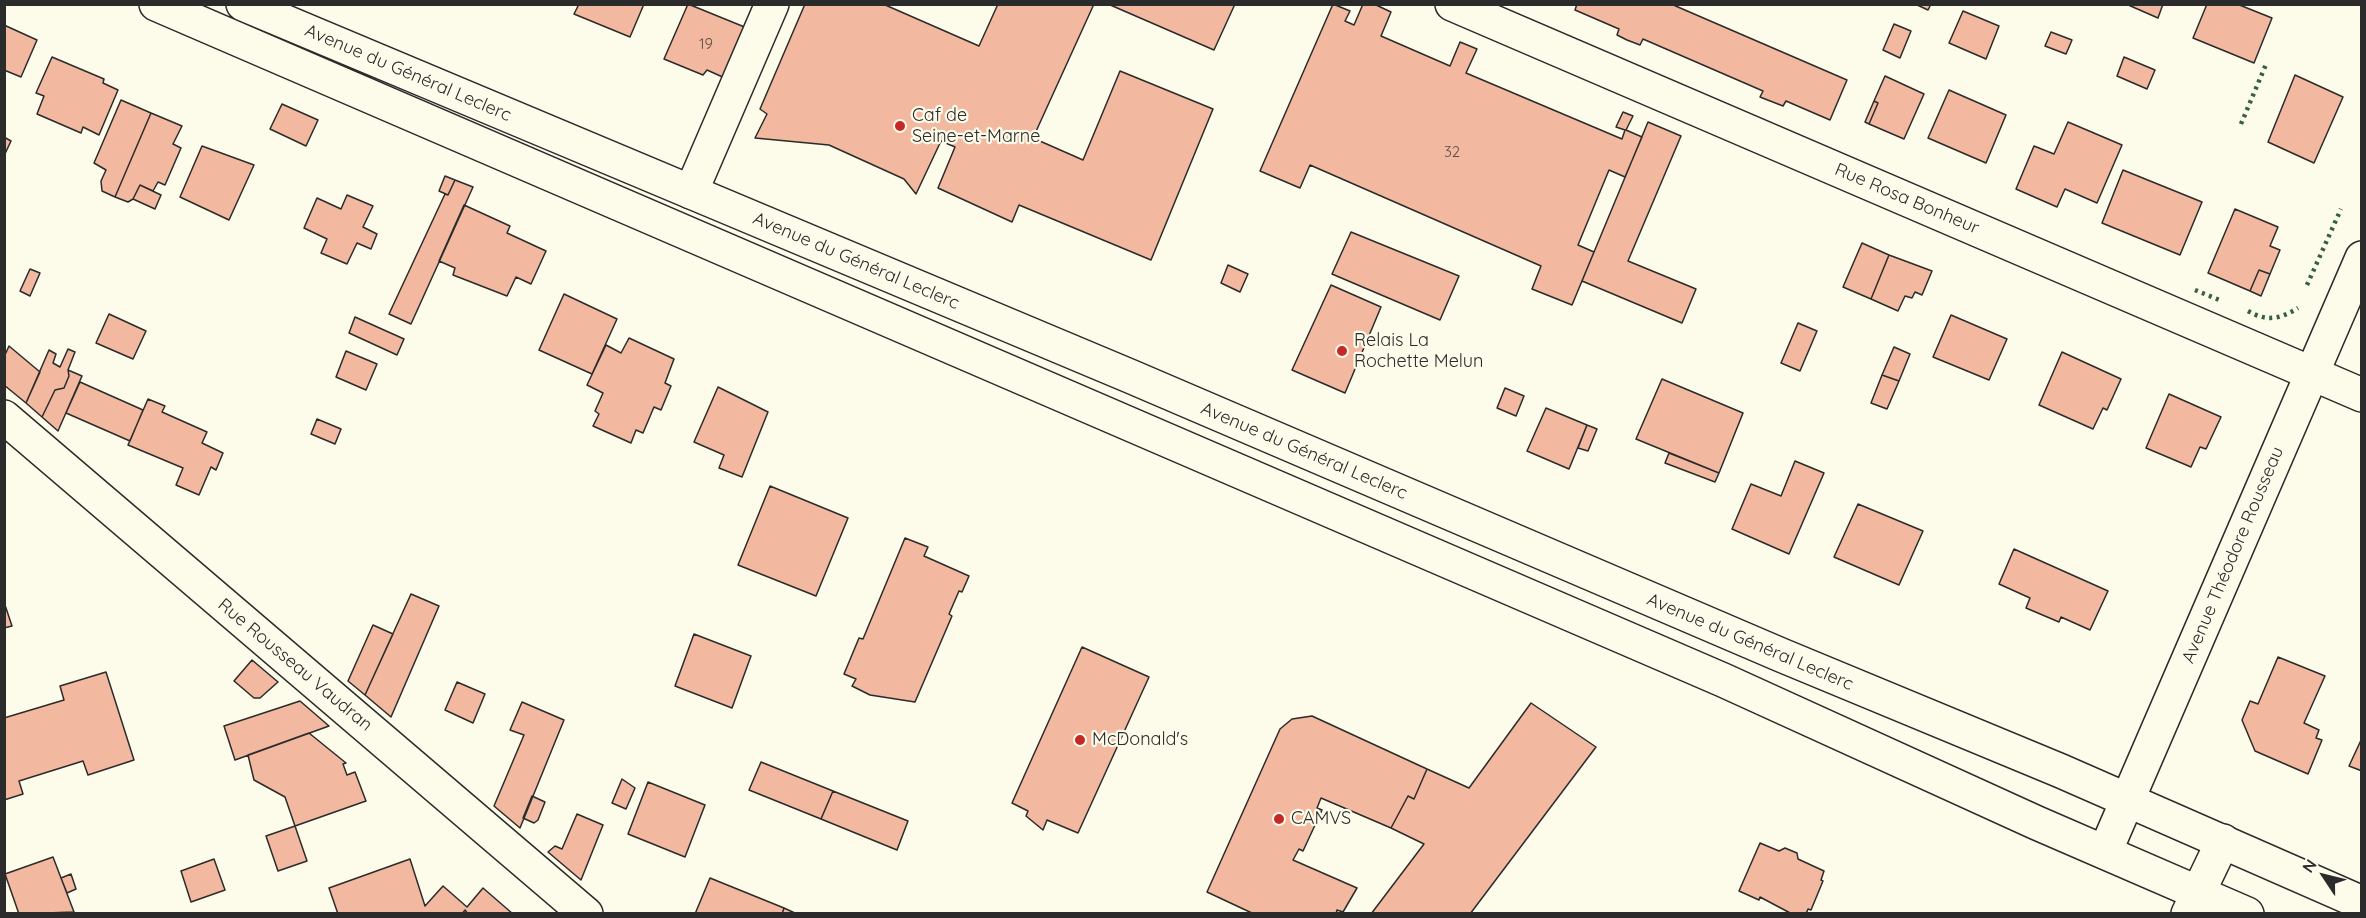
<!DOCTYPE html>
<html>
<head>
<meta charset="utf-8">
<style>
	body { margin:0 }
	#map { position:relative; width:2366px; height:918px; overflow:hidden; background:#fdfbea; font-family:Quicksand,sans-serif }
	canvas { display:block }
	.frame { position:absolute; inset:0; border:6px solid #2b2b2b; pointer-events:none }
	.north { position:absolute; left:2294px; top:846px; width:60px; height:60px; -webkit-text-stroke:4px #fdfbea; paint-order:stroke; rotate:305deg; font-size:16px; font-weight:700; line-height:24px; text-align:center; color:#2b2b2b }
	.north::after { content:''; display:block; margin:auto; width:21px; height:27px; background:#2b2b2b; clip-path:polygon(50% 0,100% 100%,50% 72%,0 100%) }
</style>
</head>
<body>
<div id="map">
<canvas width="2366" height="918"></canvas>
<div class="frame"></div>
<div class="north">N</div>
</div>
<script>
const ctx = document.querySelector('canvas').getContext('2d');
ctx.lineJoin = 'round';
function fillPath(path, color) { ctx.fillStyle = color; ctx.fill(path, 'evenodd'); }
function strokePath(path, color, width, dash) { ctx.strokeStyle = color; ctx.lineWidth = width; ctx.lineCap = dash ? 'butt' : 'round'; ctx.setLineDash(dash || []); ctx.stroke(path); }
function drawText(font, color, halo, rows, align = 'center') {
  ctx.font = font + ' Quicksand,sans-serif'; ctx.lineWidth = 4.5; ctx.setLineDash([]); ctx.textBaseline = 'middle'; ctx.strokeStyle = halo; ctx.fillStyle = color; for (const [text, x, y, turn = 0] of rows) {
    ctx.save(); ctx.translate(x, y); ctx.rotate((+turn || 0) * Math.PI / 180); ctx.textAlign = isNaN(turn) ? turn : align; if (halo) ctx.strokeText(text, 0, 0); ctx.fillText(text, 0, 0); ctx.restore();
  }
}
const building = new Path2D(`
	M579 4H644L630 37 574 14Z
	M688 4 747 28 727 79 707 70 703 75 664 59Z
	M805 4H883L979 46 998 4H1094L1033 138 1083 160 1120 71 1213 109 1151 260 1019 205 1012 222 938 188 955 147 941 141 916 194 904 179 829 145 755 138 767 114 760 109Z
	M1108 4H1235L1214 50Z
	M1333 4 1350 11 1345 21 1354 25 1363 4H1374L1391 12 1381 36 1450 66 1460 42 1477 49 1466 73 1622 139 1625 130 1616 127 1623 112 1633 116 1626 130 1642 137 1625 177 1609 170 1578 245 1594 252 1572 305 1532 289 1541 266 1310 165 1300 188 1260 171Z
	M1577 4H1671L1847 80 1830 120 1786 101 1783 106 1760 97 1763 91 1643 39 1640 45 1627 40 1617 35 1619 29 1575 10Z
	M1915 4H1931L1928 10Z
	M2126 4H2163L2158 18Z
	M2207 4H2237L2272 18 2254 63 2193 38Z
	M1963 11 1999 26 1986 59 1949 43Z
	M1894 24 1911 31 1900 58 1883 50Z
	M4 25 37 40 21 77 4 70Z
	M2051 32 2072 40 2066 54 2045 46Z
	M52 57 104 79 103 83 118 90 99 135 83 127 81 133 37 114 44 96 36 93Z
	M2124 57 2155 70 2147 89 2117 76Z
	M2295 75 2343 97 2314 163 2268 142Z
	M1885 76 1924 94 1904 139 1869 124 1878 103 1874 101Z
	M1949 90 2006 115 1986 163 1928 138Z
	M121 100 151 113 115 197 102 191 101 181 106 170 94 163Z
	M1874 101 1878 103 1869 124 1865 122Z
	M282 104 318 120 306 146 270 129Z
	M151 113 182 126 173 144 181 148 165 185 158 182 153 191 140 185 133 199 128 202 115 197Z
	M1648 122 1681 136 1628 261 1696 289 1682 323 1582 281Z
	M2068 122 2122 145 2097 203 2065 189 2057 207 2016 189 2034 146 2054 154Z
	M4 137 11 141 4 156Z
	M202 146 254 165 229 220 180 197Z
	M2123 170 2202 202 2180 255 2102 223Z
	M445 176 455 180 448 195 439 191Z
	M455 180 473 187 411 324 389 314 445 194 448 195Z
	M140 185 161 195 155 209 133 199Z
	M347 195 373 206 363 227 377 234 371 249 357 243 347 264 321 253 327 239 304 228 317 198 341 209Z
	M464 205 510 226 507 233 546 251 531 284 516 277 507 296 453 275 455 268 439 261Z
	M2235 209 2278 227 2270 246 2280 250 2270 274 2259 270 2250 291 2208 273Z
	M1351 232 1459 276 1440 320 1332 274Z
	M1862 243 1889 255 1871 299 1843 287Z
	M1889 255 1932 271 1922 295 1915 292 1912 298 1905 296 1898 311 1871 299Z
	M1228 265 1248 274 1240 292 1221 283Z
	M30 269 40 273 30 296 20 291Z
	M2259 270 2270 274 2261 296 2250 291Z
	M1331 285 1381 307 1345 393 1292 370Z
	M564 294 617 319 592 374 539 350Z
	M109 314 146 331 133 359 96 343Z
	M1951 315 2007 339 1989 380 1933 357Z
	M355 317 404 339 397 355 349 333Z
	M1798 323 1817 331 1800 371 1781 363Z
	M629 338 674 359 665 383 671 386 661 410 654 407 643 433 636 430 631 443 593 426 599 414 595 411 603 393 587 385 606 345 621 353Z
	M9 346 40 372 26 403 4 385V357Z
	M1894 347 1910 354 1899 381 1882 375Z
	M68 349 75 352 68 370 69 376 64 388 55 390 42 417 26 403 49 350 56 354 53 363 60 367Z
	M346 351 377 364 366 390 336 377Z
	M2062 352 2121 379 2107 410 2103 408 2093 429 2039 405Z
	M68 370 82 376 58 431 42 417 55 390 64 388 69 376Z
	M1882 375 1899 381 1887 409 1871 403Z
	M1662 379 1743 413 1719 473 1636 439Z
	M80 382 143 410 130 441 66 413Z
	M718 387 768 412 742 477 719 468 724 455 694 442Z
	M1505 388 1524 396 1516 416 1497 408Z
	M2169 394 2221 417 2206 449 2200 447 2191 467 2146 448Z
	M148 399 165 406 162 412 207 432 202 443 223 453 216 470 211 467 199 495 176 485 183 468 128 445Z
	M1546 408 1587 425 1569 469 1527 451Z
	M317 419 341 429 335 444 311 434Z
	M1587 425 1597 429 1588 451 1578 448Z
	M1669 453 1719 473 1715 482 1665 463Z
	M1795 461 1824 473 1789 554 1732 529 1751 484 1781 496Z
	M770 486 848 518 816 596 738 565Z
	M1858 504 1923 531 1899 585 1834 557Z
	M905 538 928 547 924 556 969 576 962 592 959 591 949 614 952 616 915 702 870 695 852 686 856 679 844 674 859 638 863 639Z
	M2014 549 2108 591 2090 630 2061 617 2059 622 2026 608 2030 598 1999 584Z
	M411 594 439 606 391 717 365 695Z
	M4 602 12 626 4 628Z
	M373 625 393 634 365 695 348 681Z
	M694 634 751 656 732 708 675 686Z
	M1082 647 1149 677 1078 833 1047 820 1043 830 1026 816 1028 811 1012 803Z
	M2278 657 2325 676 2304 723 2319 730 2316 738 2322 740 2308 774 2255 751 2242 720 2250 701 2258 704Z
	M252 660 278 682 260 698H254L234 681Z
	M106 672 134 760 88 775 83 761 19 781 23 794 4 800V718L64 700 60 686Z
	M457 682 485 694 473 723 445 710Z
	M300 701 329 726 235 760 224 726Z
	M522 702 564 720 520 828 494 806 524 735 510 730Z
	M1531 703 1596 747 1470 914H1371L1424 844 1391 828 1408 796 1414 799 1427 769 1469 788Z
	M1312 716 1427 769 1414 799 1408 796 1391 828 1321 798 1317 808 1322 810 1303 851 1299 849 1293 860 1357 888 1343 912 1337 910 1336 914H1254L1207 892 1280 729 1292 719Z
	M309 733 346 763 343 764 347 775 355 772 366 801 295 826 285 797 254 780 248 755Z
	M2362 738V771L2349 766Z
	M761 762 833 791 821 819 749 790Z
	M622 779 635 788 626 809 612 803Z
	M648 782 705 805 685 857 628 834Z
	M833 791 908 821 897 850 821 819Z
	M532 796 545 802 538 820 534 823 523 818Z
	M577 814 603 825 581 880 548 852 555 846 562 849Z
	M295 826 307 861 278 871 266 836Z
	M1760 843 1779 851 1785 848 1797 853 1798 859 1824 871 1821 880 1823 881 1811 910 1808 909 1806 914H1792L1760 897 1759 900 1739 891Z
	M53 857 74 912 19 914 5 874Z
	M214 859 225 890 191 902 181 871Z
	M410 859 425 906 443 886 467 907 483 888 513 914H468L465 910 462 914H338L329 888Z
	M71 874 76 889 67 893 61 878Z
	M710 878 784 908 782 914H695Z
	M784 908 797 914H782Z`);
fillPath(building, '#f2b8a0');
strokePath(building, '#2b2b2b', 1.5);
const minor = new Path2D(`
	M1452 4 2362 395
	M691 192 772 4
	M4 417 586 914
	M2105 852 2362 258
	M2188 914 2223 841`);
const major = new Path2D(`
	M156 4 1723 680 2037 823 2247 914
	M243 4 1132 377 1781 655 2061 771 2362 903`);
strokePath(minor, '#2b2b2b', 36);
strokePath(major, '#2b2b2b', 36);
strokePath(minor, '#fdfbea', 33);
strokePath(major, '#fdfbea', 33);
strokePath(new Path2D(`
	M2241 124 2267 62
	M2307 285 2341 209
	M2195 290 2222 301
	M2248 311C2267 322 2280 319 2298 308`), '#34623c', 4.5, [3, 4.5]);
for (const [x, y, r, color] of [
	[900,126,6,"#c62828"],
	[1342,351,6,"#c62828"],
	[1080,740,6,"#c62828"],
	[1279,819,6,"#c62828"]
]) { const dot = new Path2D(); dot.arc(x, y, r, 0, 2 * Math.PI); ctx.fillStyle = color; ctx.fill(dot); strokePath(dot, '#fdfbea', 2); }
drawText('15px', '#5d4e48', null, [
	["19",706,44],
	["32",1452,152]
]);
drawText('18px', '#2b2b2b', '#fdfbea', [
	["Avenue du Général Leclerc",408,73,23],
	["Rue Rosa Bonheur",1907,199,23],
	["Avenue du Général Leclerc",856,261,23],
	["Avenue du Général Leclerc",1304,451,23],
	["Avenue Théodore Rousseau",2233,555,-67],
	["Avenue du Général Leclerc",1750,642,23],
	["Rue Rousseau Vaudran",295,665,40]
]);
drawText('18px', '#2b2b2b', '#fdfbea', [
	["Caf de",912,116],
	["Seine-et-Marne",912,137],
	["Relais La",1354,341],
	["Rochette Melun",1354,362],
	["McDonald's",1092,740],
	["CAMVS",1291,819]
], 'left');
</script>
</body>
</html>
